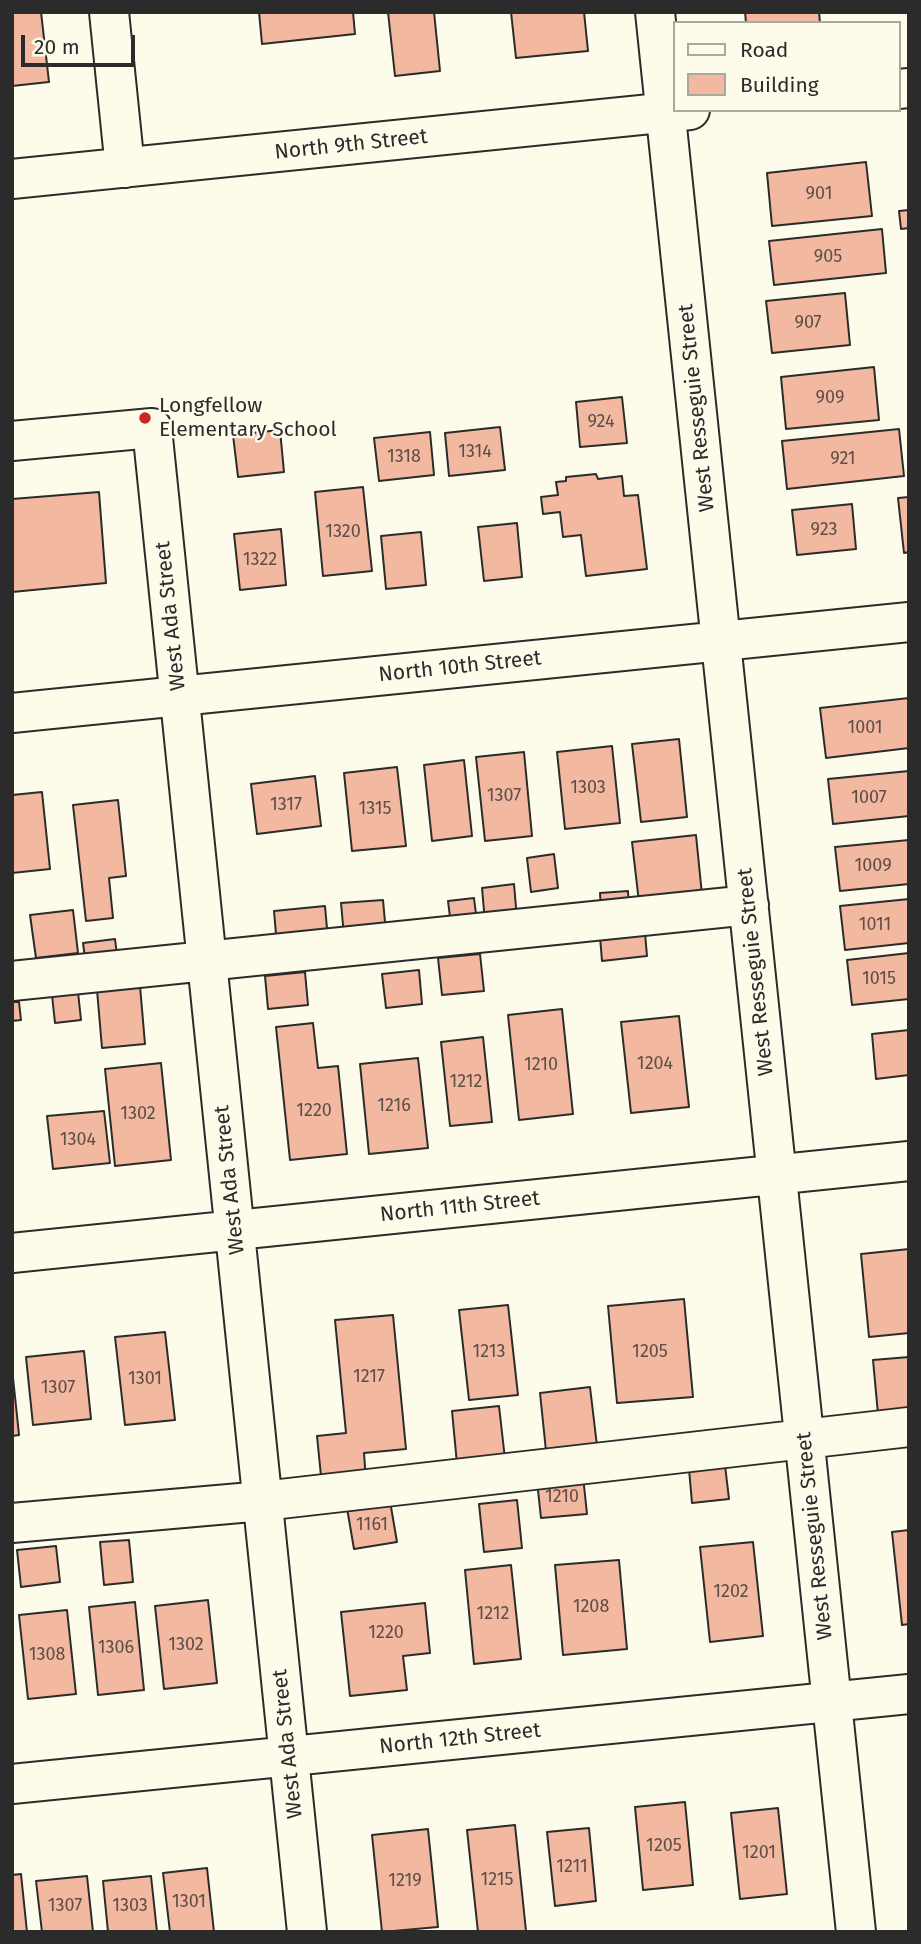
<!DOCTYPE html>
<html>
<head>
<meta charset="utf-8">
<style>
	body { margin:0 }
	#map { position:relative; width:921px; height:1944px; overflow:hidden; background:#fdfbea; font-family:"Fira Sans",sans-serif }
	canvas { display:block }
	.frame { position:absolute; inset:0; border:14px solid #2b2b2b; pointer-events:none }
	.legend { position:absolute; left:673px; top:21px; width:228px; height:91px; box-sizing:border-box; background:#fdfbea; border:2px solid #a9a89e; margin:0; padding:9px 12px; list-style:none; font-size:21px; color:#2b2b2b }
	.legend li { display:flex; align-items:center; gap:14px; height:35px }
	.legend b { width:35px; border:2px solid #a9a89e }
	.scale { position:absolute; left:21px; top:35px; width:114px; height:32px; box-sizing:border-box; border:4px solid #2b2b2b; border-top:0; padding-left:9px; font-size:21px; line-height:24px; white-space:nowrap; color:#2b2b2b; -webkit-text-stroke:5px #fdfbea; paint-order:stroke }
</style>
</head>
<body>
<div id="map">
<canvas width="921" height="1944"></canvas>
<div class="frame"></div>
<ul class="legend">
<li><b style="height:9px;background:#fdfbea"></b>Road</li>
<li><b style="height:19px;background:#f2b8a0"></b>Building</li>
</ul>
<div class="scale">20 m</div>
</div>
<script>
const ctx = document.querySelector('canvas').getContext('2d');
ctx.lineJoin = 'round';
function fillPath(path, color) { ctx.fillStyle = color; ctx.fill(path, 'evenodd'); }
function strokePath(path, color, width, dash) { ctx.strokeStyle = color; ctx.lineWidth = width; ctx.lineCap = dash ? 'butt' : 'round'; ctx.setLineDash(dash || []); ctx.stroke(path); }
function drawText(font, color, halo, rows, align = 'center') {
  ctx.font = font + ' "Fira Sans",sans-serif'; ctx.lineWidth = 5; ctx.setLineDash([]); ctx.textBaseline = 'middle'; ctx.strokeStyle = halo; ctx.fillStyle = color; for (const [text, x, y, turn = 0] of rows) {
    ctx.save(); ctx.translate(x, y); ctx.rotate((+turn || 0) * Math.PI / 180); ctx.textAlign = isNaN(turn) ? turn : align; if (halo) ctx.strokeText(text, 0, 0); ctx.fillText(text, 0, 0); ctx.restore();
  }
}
const building = new Path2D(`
	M12 12H41L49 82 12 86Z
	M259 12H353L355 34 262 44Z
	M388 12H434L440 71 395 76Z
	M511 12H584L588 51 516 58Z
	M745 12H819L820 23H746Z
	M866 162 872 216 772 226 767 173Z
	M909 210V228L901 229 899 211Z
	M882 229 886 273 774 285 769 241Z
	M845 293 850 345 772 353 766 301Z
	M874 367 879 420 786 429 781 377Z
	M622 397 627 443 580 447 576 402Z
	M500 427 505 470 449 476 445 433Z
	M899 429 904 476 787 489 782 441Z
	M280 430 284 472 238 477 233 435Z
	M430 432 434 475 379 481 374 438Z
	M596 474 598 479 622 476 624 496 638 495 647 569 586 576 581 535 563 537 560 512 543 514 541 497 558 495 556 482 566 481V477Z
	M363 487 372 571 323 576 315 492Z
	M99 492 106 583 12 592V499Z
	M909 497V552L904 553 898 498Z
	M852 504 856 549 797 555 792 510Z
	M517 523 522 577 484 581 478 527Z
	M281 529 286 585 240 590 234 534Z
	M421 532 426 585 386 589 381 536Z
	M909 698V748L826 758 820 708Z
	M679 739 687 817 641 822 632 744Z
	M612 746 620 823 565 829 557 752Z
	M524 752 532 836 485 841 476 757Z
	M464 760 472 836 432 841 424 765Z
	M397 767 406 846 352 851 344 773Z
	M909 771V816L833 824 828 779Z
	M315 776 321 826 257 834 251 784Z
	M42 792 50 869 12 873V795Z
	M118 800 126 876 109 878 113 918 86 921 73 805Z
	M696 835 703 905 640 911 632 842Z
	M909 840V884L840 891 835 847Z
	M554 854 558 888 531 892 527 858Z
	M514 884 517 919 485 922 482 888Z
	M628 891 629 910 601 911 600 893Z
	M474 898 477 922 451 925 448 901Z
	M909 899V943L845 950 840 906Z
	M383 900 386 933 344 936 341 903Z
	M325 906 328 940 277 946 274 911Z
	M73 910 78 953 36 958 30 915Z
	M645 933 647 956 602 961 600 937Z
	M115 939 118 963 86 966 83 943Z
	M909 953V999L852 1005 847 960Z
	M480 954 484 991 442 995 438 958Z
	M419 970 422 1004 386 1008 382 974Z
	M305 972 308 1005 268 1009 265 976Z
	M140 986 145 1044 102 1048 97 990Z
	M78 992 81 1020 55 1023 52 995Z
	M12 1002H19L21 1020 12 1021Z
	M562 1009 573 1114 519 1120 508 1015Z
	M679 1016 689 1107 631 1113 621 1022Z
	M313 1023 318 1068 338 1066 347 1154 290 1160 276 1027Z
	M909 1030V1075L876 1079 872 1034Z
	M483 1037 492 1122 450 1126 441 1042Z
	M418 1058 428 1148 369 1154 360 1064Z
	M161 1063 171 1160 115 1166 105 1069Z
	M104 1111 110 1163 53 1169 47 1116Z
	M909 1249V1333L869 1337 861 1254Z
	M684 1299 693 1397 617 1403 608 1306Z
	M508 1305 518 1395 469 1400 459 1310Z
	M393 1315 406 1449 364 1453 366 1481 322 1486 317 1436 346 1433 335 1320Z
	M165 1332 175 1420 125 1425 115 1337Z
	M84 1351 91 1419 33 1425 26 1357Z
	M909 1357V1422L879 1425 873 1360Z
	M12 1368 19 1435 12 1436Z
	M590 1387 597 1446 546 1451 540 1393Z
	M499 1406 505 1459 457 1464 452 1411Z
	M725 1465 729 1499 692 1503 689 1469Z
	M583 1476 587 1514 541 1518 537 1481Z
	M517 1500 522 1548 484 1552 479 1504Z
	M390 1501 397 1542 354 1549 347 1508Z
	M909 1530V1624L902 1625 892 1532Z
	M129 1540 133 1582 104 1585 100 1542Z
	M753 1542 763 1636 710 1642 700 1547Z
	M56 1546 60 1582 21 1587 17 1550Z
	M619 1560 627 1649 563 1655 555 1565Z
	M511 1565 521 1659 474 1664 465 1570Z
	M208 1600 217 1683 164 1689 155 1606Z
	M135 1602 144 1690 98 1695 89 1607Z
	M425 1603 430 1653 403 1656 407 1690 350 1696 341 1612Z
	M67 1610 76 1694 28 1699 19 1615Z
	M685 1802 693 1885 643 1890 635 1807Z
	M778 1808 787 1894 740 1899 731 1813Z
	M515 1825 526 1931 478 1932 467 1830Z
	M589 1828 596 1901 555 1906 547 1832Z
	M428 1829 438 1927 382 1932 372 1835Z
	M207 1868 214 1932H170L163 1873Z
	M21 1874 27 1932H12V1875Z
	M87 1876 93 1932H42L36 1881Z
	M151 1876 157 1932H108L103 1881Z`);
fillPath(building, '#f2b8a0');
strokePath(building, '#2b2b2b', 2);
const minor = new Path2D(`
	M109 12 125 168
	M655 12 856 1932
	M898 89 909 88
	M12 179 690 110
	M12 441 152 428 307 1932
	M12 713 909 622
	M12 981 749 905
	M12 1253 909 1161
	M12 1523 263 1501 909 1427
	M12 1784 909 1694`);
strokePath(minor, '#2b2b2b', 42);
strokePath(minor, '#fdfbea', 38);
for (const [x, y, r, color] of [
	[145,418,7,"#c62828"]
]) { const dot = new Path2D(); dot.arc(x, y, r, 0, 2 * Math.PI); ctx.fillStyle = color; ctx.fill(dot); strokePath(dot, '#fdfbea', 2.5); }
drawText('18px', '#5d4e48', null, [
	["901",819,194],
	["905",828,257],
	["907",808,323],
	["909",830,398],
	["924",601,422],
	["1314",475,452],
	["1318",404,457],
	["921",843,459],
	["923",824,530],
	["1320",343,532],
	["1322",260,560],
	["1001",865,728],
	["1303",588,788],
	["1307",504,796],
	["1007",869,798],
	["1317",286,805],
	["1315",375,809],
	["1009",873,866],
	["1011",875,925],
	["1015",879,979],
	["1204",655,1064],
	["1210",541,1065],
	["1212",466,1082],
	["1216",394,1106],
	["1220",314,1111],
	["1302",138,1114],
	["1304",78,1140],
	["1213",489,1352],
	["1205",650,1352],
	["1217",369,1377],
	["1301",145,1379],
	["1307",58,1388],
	["1210",562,1497],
	["1161",372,1525],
	["1202",731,1592],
	["1208",591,1607],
	["1212",493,1614],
	["1220",386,1633],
	["1302",186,1645],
	["1306",116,1648],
	["1308",47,1655],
	["1205",664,1846],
	["1201",759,1853],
	["1211",572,1867],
	["1215",497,1880],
	["1219",405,1881],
	["1301",189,1902],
	["1307",65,1906],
	["1303",130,1906]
]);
drawText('21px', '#2b2b2b', '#fdfbea', [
	["North 9th Street",351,145,-6],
	["West Resseguie Street",697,408,-96],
	["West Ada Street",171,616,-96],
	["North 10th Street",460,667,-6],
	["West Resseguie Street",756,972,-96],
	["West Ada Street",230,1180,-96],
	["North 11th Street",460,1207,-6],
	["West Resseguie Street",815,1536,-96],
	["North 12th Street",460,1739,-6],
	["West Ada Street",288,1744,-96]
]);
drawText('21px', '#2b2b2b', '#fdfbea', [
	["Longfellow",159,406],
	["Elementary School",159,430]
], 'left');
</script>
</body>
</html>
